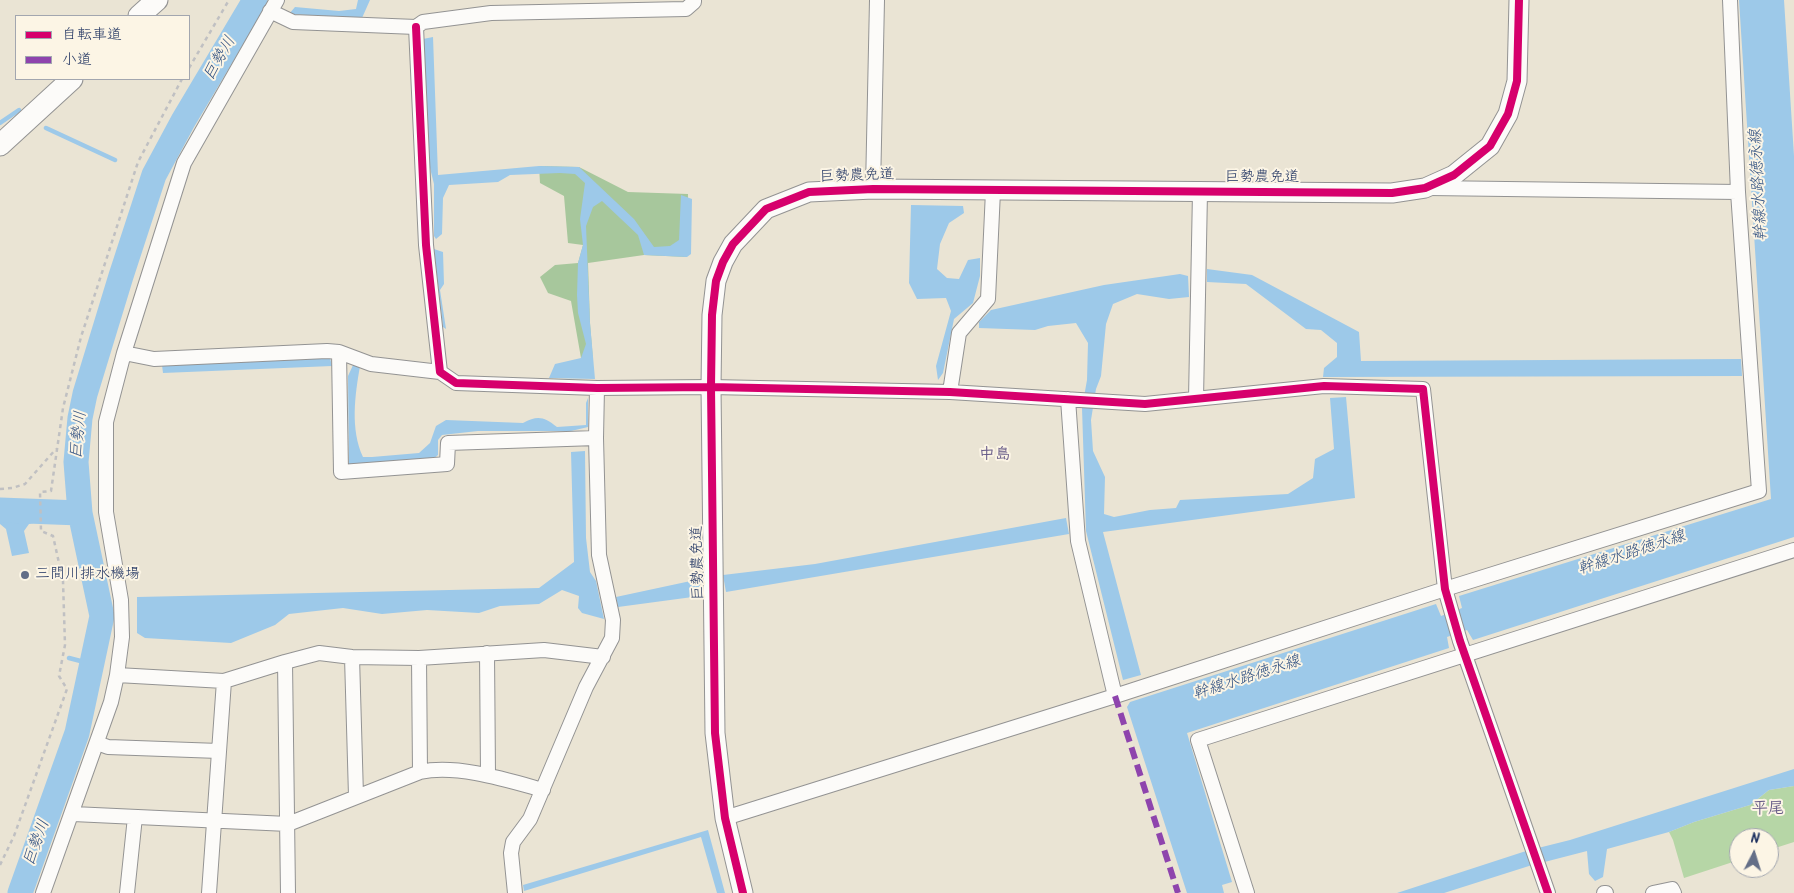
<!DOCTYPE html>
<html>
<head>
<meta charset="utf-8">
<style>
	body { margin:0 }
	#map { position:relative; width:1794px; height:893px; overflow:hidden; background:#eae4d4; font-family:Kalam,"Klee One",sans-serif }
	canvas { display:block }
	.legend { position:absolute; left:15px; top:15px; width:175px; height:65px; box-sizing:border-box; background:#fcf5e5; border:1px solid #a2a6af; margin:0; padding:6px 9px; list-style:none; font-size:15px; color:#1b2f5e }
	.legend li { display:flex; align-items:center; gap:10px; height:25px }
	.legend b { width:25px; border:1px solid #a2a6af }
	.north { position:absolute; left:1729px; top:828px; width:50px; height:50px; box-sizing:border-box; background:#fcf5e5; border:1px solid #a2a6af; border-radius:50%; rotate:5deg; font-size:14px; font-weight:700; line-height:20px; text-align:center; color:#1b2f5e }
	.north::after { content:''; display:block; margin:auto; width:18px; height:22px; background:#636e87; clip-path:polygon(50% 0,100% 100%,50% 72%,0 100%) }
</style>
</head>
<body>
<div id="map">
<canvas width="1794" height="893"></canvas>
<ul class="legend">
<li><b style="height:6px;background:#d6006c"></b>自転車道</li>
<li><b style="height:6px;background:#8e44ad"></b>小道</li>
</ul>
<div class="north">N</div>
</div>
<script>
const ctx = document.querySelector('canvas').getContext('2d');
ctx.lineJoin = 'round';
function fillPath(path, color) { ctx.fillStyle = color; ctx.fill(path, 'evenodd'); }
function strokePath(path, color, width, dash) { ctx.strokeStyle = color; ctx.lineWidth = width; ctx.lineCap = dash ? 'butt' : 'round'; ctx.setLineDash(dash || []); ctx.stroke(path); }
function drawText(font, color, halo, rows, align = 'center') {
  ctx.font = font + ' Kalam,"Klee One",sans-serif'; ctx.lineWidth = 4; ctx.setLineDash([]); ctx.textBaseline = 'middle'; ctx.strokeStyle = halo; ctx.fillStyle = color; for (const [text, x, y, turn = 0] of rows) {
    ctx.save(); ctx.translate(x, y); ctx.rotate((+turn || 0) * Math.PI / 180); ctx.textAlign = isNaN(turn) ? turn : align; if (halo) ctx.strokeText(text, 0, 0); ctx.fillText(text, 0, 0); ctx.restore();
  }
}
fillPath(new Path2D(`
	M1794 786V842L1769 850V838H1739V860L1684 878 1673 840 1669 832 1694 822 1750 805 1769 790Z`), '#b6d6a6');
fillPath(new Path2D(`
	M539 166 579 167 628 192 688 194 687 257 644 255 588 263 590 323 593 360 581 358 571 301 548 293 540 277 555 265 578 263 583 245 568 243 564 196 540 183Z`), '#a7c79c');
fillPath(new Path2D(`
	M358 0H370L362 18 289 14 295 7 339 11 356 9Z
	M1739 0H1784L1794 156V537L1473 640 1467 630 1447 637 1449 648 1187 733 1232 882 1222 885 1224 893H1187L1127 707 1130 702 1436 604 1441 616 1462 608 1459 596 1771 499Z
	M433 37 438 175 539 166 579 167 634 219 654 247 670 246 679 240 681 195 692 199 691 254 687 257 644 255 638 235 602 201 593 207 586 226 590 323 595 379 549 378 555 364 581 358 586 344 578 313 577 295 578 263 583 245 580 219 585 183 575 174 560 173 510 175 498 182 449 185 443 198 442 234 436 239 434 236V184L428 160 423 39Z
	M911 205 963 206 964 213 949 223 940 244 937 269 947 278 959 279 968 260 980 258V276L973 303 954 319 943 373 938 380 936 366 951 311 946 298 917 299 909 283Z
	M434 249 443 252 444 284 440 290 446 329 443 327Z
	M1207 269 1252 275 1359 332 1361 361 1741 359 1742 376 1323 377 1324 368 1337 357V343L1321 330 1306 329 1246 284 1207 282Z
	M1180 274 1188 276 1189 297 1169 299 1137 294 1113 304 1106 324 1101 376 1096 389 1091 420 1093 451 1105 477 1104 514 1114 517 1150 510 1176 508 1180 500 1288 494 1313 478 1315 459 1334 449 1330 398 1346 397 1355 498 1103 532 1141 675 1123 680 1086 531 1082 408 1087 380 1088 343 1076 323 1048 326 1035 330 979 328V322L991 310 1104 285Z
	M330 358 332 366 163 373 162 365Z
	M354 363 360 366C355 395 350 429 363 457H372L419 453 430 443 436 426 446 420 523 423C538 415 544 417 557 427L586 425V403L588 398V427L571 431H478L442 435 438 440V455L433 459 349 466 348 376Z
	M585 451 586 538 590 572 596 581 604 619 582 613 578 608 579 596 562 590 539 604 500 606 479 613 427 610 382 614 343 608 289 614 275 625 231 643 145 638 137 633V597L539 588 574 562 571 452Z
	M0 500H38V522L29 524 24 531 29 553 12 556 6 529 0 524Z
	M1066 518 1069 534 726 592 723 575 815 564Z
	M700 579V596L618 607 616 597Z
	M1794 769V786L1769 790 1750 805 1694 822 1669 832 1607 849 1603 877 1595 881 1589 874 1587 851 1529 866 1444 893H1397L1526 851 1570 840Z
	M708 830 725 893H717L701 837 524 891 523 885Z`), '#9dc9e9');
strokePath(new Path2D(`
	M0 123 19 110
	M46 128 115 160
	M69 658 92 664`), '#9dc9e9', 4.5);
strokePath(new Path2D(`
	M0 510 80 513
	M20 893 77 733 102 616 80 513 76 462 80 418 85 394 121 276 154 175 183 121 255 0`), '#9dc9e9', 25);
const street = new Path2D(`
	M270 11 293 22 416 27 423 22 491 13 686 9 694 2V0
	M416 27 426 245 440 372 456 383 597 388 711 387 950 392 1145 404 1324 386 1423 389 1445 589 1460 641 1548 893
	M1429 188 1738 192
	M873 189 877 0
	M339 352 341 472 447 464 448 443 596 438
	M124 353 154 359 327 351 339 352 371 364 440 372
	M950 392 959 333 988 299 993 191
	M1068 399 1078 541 1115 696
	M1196 399 1200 192
	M487 653 488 775
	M352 657 356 796
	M419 658 420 772
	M285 662 288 893
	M117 675 122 637 121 600 106 512V422L124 353 184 163 277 0
	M97 743 108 747 219 751
	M73 814 288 824 420 772C457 764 507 780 543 790
	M725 818 1115 696 1445 589 1759 491 1738 192 1730 0
	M43 893 111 702 117 675 224 681 285 662 319 653 352 657 419 658 544 650 603 657
	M127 893 135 817
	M209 893 224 681
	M515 893 511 853 513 842 530 819 586 687 612 638 613 620 599 555 596 438 597 388
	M1247 893 1198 740 1794 550
	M1604 893H1606
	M1653 893 1672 889 1674 893`);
const secondary = new Path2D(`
	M743 893 725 818 715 733 711 387 712 315 716 281 723 262 733 244 766 209 809 192 873 189 1392 193 1425 188 1454 175 1490 146 1508 114 1517 81 1519 0`);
const primary = new Path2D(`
	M139 16 157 0
	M0 145 72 79`);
strokePath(street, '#939393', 16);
strokePath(secondary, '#939393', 21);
strokePath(primary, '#939393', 23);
strokePath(new Path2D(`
	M189 68 229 0
	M0 489 12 488 25 484 56 449
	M0 865 14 836 67 689 59 676 65 645 63 581 53 536 41 531 40 492 51 491 63 408 81 337 138 162 182 79`), '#c0c0c2', 2.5, [4, 4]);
strokePath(street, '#fcfbf9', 14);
strokePath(secondary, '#fcfbf9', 19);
strokePath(primary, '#fcfbf9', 21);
strokePath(new Path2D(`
	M1115 696 1178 893`), '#8e44ad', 6, [12, 6]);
strokePath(new Path2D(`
	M416 27 426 245 440 372 456 383 597 388 711 387 950 392 1145 404 1324 386 1423 389 1445 589 1460 641 1548 893
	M743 893 725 818 715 733 711 387 712 315 716 281 723 262 733 244 766 209 809 192 873 189 1392 193 1425 188 1454 175 1490 146 1508 114 1517 81 1519 0`), '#d6006c', 8);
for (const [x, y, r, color] of [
	[25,575,5,"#636e87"]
]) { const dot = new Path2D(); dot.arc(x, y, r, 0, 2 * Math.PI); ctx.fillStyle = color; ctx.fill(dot); strokePath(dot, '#fcf5e5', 2); }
drawText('15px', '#1b2f5e', '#fcf5e5', [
	["巨勢農免道",857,177,-2],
	["巨勢農免道",1262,178],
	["巨勢農免道",699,563,-91]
]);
drawText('15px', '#1b2f5e', '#fcf5e5', [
	["三間川排水機場",35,575]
], 'left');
drawText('italic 16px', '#335383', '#fcf5e5', [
	["巨勢川",221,59,-60],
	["幹線水路徳永線",1760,185,-93],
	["巨勢川",80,435,-84],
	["幹線水路徳永線",1632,554,-18],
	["幹線水路徳永線",1247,679,-18],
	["巨勢川",38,843,-70]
]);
drawText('bold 16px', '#665a87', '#fcf5e5', [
	["中島",995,456],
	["平尾",1768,810]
]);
</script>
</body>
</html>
